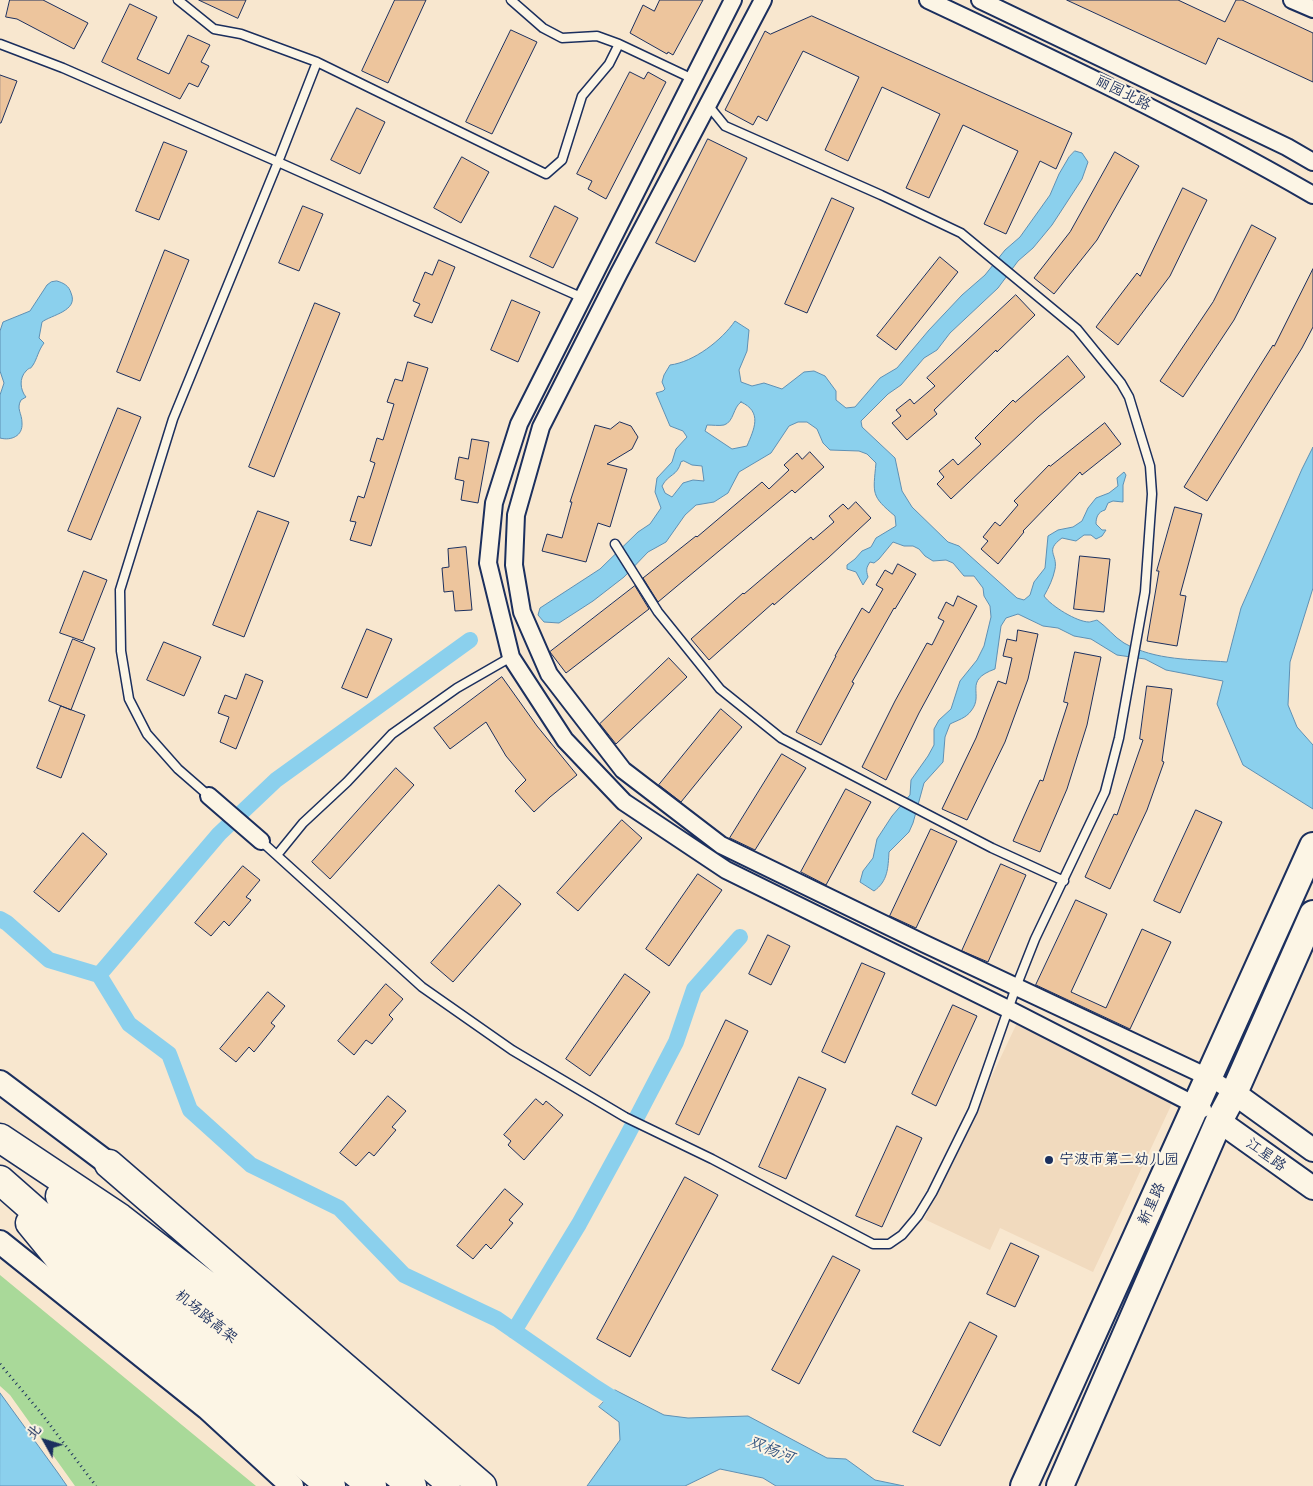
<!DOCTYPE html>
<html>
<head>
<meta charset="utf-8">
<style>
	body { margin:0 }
	#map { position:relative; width:1313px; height:1486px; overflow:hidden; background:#f8e7cf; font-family:"Playpen Sans","LXGW WenKai TC",sans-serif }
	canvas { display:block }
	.north { position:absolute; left:20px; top:1416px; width:50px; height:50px; -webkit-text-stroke:4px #fcf5e5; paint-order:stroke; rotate:309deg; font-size:14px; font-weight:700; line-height:20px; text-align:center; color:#1b2f5e }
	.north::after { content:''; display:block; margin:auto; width:18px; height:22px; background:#1b2f5e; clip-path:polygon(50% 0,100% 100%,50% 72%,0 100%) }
</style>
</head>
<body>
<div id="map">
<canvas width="1313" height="1486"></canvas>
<div class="north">北</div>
</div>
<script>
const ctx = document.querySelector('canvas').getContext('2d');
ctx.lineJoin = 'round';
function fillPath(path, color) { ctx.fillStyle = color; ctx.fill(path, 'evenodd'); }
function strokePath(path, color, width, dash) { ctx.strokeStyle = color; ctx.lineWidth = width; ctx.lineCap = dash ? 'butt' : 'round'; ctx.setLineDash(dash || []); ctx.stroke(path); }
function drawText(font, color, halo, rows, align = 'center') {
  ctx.font = font + ' "Playpen Sans","LXGW WenKai TC",sans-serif'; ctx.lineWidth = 4; ctx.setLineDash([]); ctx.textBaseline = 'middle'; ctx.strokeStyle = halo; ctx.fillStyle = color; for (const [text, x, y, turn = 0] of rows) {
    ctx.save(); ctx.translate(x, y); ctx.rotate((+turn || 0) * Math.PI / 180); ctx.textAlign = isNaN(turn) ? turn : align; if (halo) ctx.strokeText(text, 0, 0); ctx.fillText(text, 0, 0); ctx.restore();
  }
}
fillPath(new Path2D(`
	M1017 1023 1175 1097 1093 1272 1000 1228 990 1250 924 1219Z`), '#f1dabe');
fillPath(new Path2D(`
	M0 1275 256 1486H75L10 1395 0 1386Z`), '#a9d999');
const water = new Path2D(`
	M1075 151 1082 153 1088 162 1082 179 1052 225 1033 248 1018 261 998 288 950 333 937 350 924 358 901 385 888 394 861 421 862 427 895 458 902 491 912 507 948 542 959 546 1017 598 1024 600 1030 595 1034 582 1045 568 1048 536 1058 530 1073 527 1082 521 1088 508 1096 498 1109 493 1118 486 1117 478 1124 472 1126 475 1123 485V502L1113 501 1108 503 1105 510C1098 512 1096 517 1096 524L1102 530H1106L1102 536 1096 539 1091 535H1084L1076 541 1062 538C1044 551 1058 554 1055 569 1053 579 1049 587 1044 596 1051 606 1077 622 1089 622 1090 622 1097 620 1097 620 1107 627 1114 637 1124 643 1156 661 1192 659 1227 662L1241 608 1302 469 1313 447V588L1290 662 1288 705 1297 727 1313 745V809L1243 765 1217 704 1223 681 1166 670 1145 659 1117 655 1091 639 1074 636 1058 628 1043 626 1018 614 1006 618 1001 626 995 669C962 681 985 694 971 711 966 718 958 720 950 724L945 737 943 762 924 783 913 823 909 832 889 852C888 868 888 881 874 891L860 882 863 871 873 858 877 839 892 816 910 795 911 780 928 756 934 745V729L939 720 951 709 960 681 977 660 984 646 991 617 990 606 984 596 983 588 974 576H964L953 563 946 560 933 561 925 556 919 549 913 546H904L893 542 879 559 874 563 870 562C866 568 866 570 868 577L863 585 856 572 847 569V565L855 559 862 551 871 547 876 538 896 526 895 516C871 496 873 494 876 463L867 454 859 451 830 450 823 443 817 429 807 422H798L789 426 771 453 739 472 728 493 714 502 696 505 685 515 666 542 648 552 624 577 593 601 559 623 544 622 538 615 540 608 600 569 638 532 650 524 661 508 655 492 657 478 672 462 676 449 687 437 683 431 670 426 656 393 663 391 665 389 662 382 664 375 670 365C694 362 722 340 735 321L749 330 747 351 739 370 741 382 752 386 764 383 782 389 804 372 814 371 825 376 836 391V400L846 408 855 407 880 378 897 368 929 330 962 295 985 275 1005 250 1020 237 1050 195 1059 174 1069 157ZM741 402C763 412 754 429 747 446L732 449 705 431 707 425C712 425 719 426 724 425 734 422 733 407 741 402ZM684 461 692 465 702 466 704 481 693 480 683 483 672 497 665 493 662 486C669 473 677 477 681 462Z
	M57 281C64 283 69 286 71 293 79 311 51 315 42 322L39 338 44 343C38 351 37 359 33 365 28 372 32 365 26 371 19 378 20 390 26 397L21 400C16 409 22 413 22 423 23 436 11 441 0 438V395L4 383 0 371V331L3 322 30 311 47 285 51 282Z
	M615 1390 664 1415 688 1418 748 1416 827 1458 846 1459 875 1480 904 1486H776L763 1478 720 1469 685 1486H587L620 1440 619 1422 599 1407Z
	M0 1393 58 1473 67 1486H0Z`);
fillPath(water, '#8bd0ed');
strokePath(water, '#5e90b4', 1);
strokePath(new Path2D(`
	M0 919 7 923 49 960 99 975 129 1024 169 1054 190 1110 251 1165 339 1208 404 1275 497 1319 595 1387 628 1408
	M99 975 219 834 276 780 470 640
	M514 1331 579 1224 626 1138 676 1042 694 989 740 937`), '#8bd0ed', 16);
const building = new Path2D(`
	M10 0H43L88 23 74 49 17 19 6 17Z
	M199 0H246L238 18Z
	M395 0H426L388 83 362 71Z
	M660 0H703L673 55 668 52 667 54 630 33 643 5 654 11Z
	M1067 0H1178L1225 22 1236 0H1242L1313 33V82L1218 38 1206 64Z
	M130 4 157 17 137 59 169 74 188 35 210 45 201 62 209 66 198 87 189 83 180 99 102 62Z
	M812 16 1072 133 1056 169 1040 161 1006 234 984 224 1018 151 963 125 929 198 906 188 940 114 882 87 848 161 825 150 859 77 803 51 767 121 758 116 753 125 725 110 765 31 770 34Z
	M511 30 537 42 492 134 466 122Z
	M630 72 644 79 648 72 666 82 606 199 588 189 592 181 577 174Z
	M0 75 17 81 1 123H0Z
	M357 108 385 122 360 174 331 160Z
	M708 139 747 158 695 262 656 243Z
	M164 142 187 151 159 220 136 211Z
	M1115 152 1139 166 1097 240 1054 294 1034 278 1070 232Z
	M462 157 489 172 461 223 434 208Z
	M1183 188 1207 200 1170 276 1118 345 1096 327 1137 273 1140 276Z
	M832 198 854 208 807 313 785 304Z
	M303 206 323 214 299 271 279 263Z
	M555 206 578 218 553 268 530 257Z
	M1252 225 1276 238 1234 320 1183 397 1160 381 1213 302Z
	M165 250 189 260 140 381 117 372Z
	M940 257 958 272 896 350 877 336Z
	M439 260 455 267 432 323 414 316 420 304 413 301 425 272 432 275Z
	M1313 269V327L1302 348 1207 501 1184 487 1273 345 1274 346Z
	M1016 295 1035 315 997 352 996 350 934 410 937 414 907 440 892 423 901 416 896 410 910 399 914 404 935 386 927 378Z
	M512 300 540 312 518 362 491 350Z
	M315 303 340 313 274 477 249 467Z
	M1068 356 1085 377 1038 417 951 499 937 484 944 477 939 471 953 459 958 465 981 444 975 438 1013 400 1015 402Z
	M408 362 428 368 371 546 350 540 356 522 350 521 358 496 364 498 375 463 370 461 377 438 383 440 394 404 387 402 395 379 402 381Z
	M118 408 141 417 91 540 68 531Z
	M620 422 631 426 638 437 632 449 607 464 627 469 610 527 598 523 586 562 542 551 547 534 562 538 572 502H570L595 425 610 429Z
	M1105 423 1121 444 1082 475 1080 472 1023 531 1024 532 998 564 981 549 988 541 983 537 995 522 1000 526 1018 505 1014 501 1049 465 1050 466Z
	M472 439 489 442 478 503 461 500 464 481 455 479 459 457 468 459Z
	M810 452 824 467 795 493 792 490 658 602 643 578 696 536 697 537 762 482 769 489 789 470 784 465 797 453 802 459Z
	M856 502 871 518 828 558 774 605 773 603 709 660 691 639 743 593 744 594 811 537 813 540 834 522 829 516 843 504 848 509Z
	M1175 507 1202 514 1180 595 1186 596 1177 646 1147 641 1159 571H1157Z
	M258 511 289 522 244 637 213 625Z
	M466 547 472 610 455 611 453 591 444 592 442 568 449 567 448 549Z
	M1080 556 1110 559 1104 612 1074 609Z
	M898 564 916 574 895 609 894 608 852 682 854 683 821 745 796 732 836 656H835L862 608 869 613 883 589 876 585 885 570 892 574Z
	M84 571 107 580 83 641 60 633Z
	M635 586 649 609 566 673 550 652Z
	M958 596 977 606 919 713 886 780 862 767 895 701 927 643 932 645 944 621 938 618 946 602 953 606Z
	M367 629 392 639 367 698 342 688Z
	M1018 630 1038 634 1028 679 1005 742 967 820 942 809 976 738 998 681 1006 684 1012 658 1003 656 1007 639 1016 641Z
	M73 639 95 648 71 710 49 701Z
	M164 642 201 657 184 696 147 680Z
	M1075 652 1101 657 1087 725 1067 789 1040 852 1013 841 1040 780 1043 781 1068 703 1064 702Z
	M669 658 687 677 616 744 600 724Z
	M246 674 263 681 236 749 220 742 229 717 218 713 225 695 236 699Z
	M502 677 537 726 577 775 550 797 534 812 515 791 526 780 506 756 486 722 450 749 434 728Z
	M1147 686 1172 689 1162 761 1164 762 1147 810 1110 889 1085 877 1114 814 1117 815 1143 740 1140 739Z
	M61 706 85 715 61 778 37 768Z
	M721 709 742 727 681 802 659 785Z
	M782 754 806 768 755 850 730 838Z
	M396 768 414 785 330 879 312 862Z
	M846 789 871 802 826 885 801 872Z
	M1196 810 1222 822 1180 913 1154 901Z
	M622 820 642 838 578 911 557 893Z
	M931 829 957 841 916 928 890 916Z
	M83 833 107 854 59 912 34 892Z
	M1001 864 1026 875 988 962 962 951Z
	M243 866 260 880 246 897 251 900 229 926 224 921 211 936 195 923Z
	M698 874 722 890 669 966 646 949Z
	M499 885 521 904 453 982 431 963Z
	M1076 900 1107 914 1071 992 1106 1008 1142 929 1171 942 1130 1029 1036 985Z
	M768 935 790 946 771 985 749 974Z
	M862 963 885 973 845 1063 822 1052Z
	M625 974 650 992 590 1076 566 1059Z
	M386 984 403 999 389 1015 393 1019 372 1044 366 1040 354 1055 338 1041Z
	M268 992 285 1006 271 1023 275 1026 254 1052 249 1047 236 1062 220 1049Z
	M953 1005 977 1016 936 1106 912 1094Z
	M726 1020 748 1031 699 1135 676 1124Z
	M799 1077 826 1089 786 1179 759 1167Z
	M388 1096 406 1111 392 1127 396 1130 374 1156 369 1152 356 1166 340 1153Z
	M536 1099 543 1105 546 1101 563 1115 524 1160 508 1145 511 1141 504 1135Z
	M897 1126 922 1138 882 1227 856 1216Z
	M685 1177 718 1195 630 1357 597 1339Z
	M505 1189 523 1204 509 1220 513 1223 491 1249 486 1244 473 1259 457 1246Z
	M1011 1243 1039 1256 1015 1307 987 1294Z
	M833 1256 860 1270 799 1384 772 1370Z
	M970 1322 997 1336 940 1446 913 1432Z`);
fillPath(building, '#edc59d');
strokePath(building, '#1b2f5e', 1);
const lane = new Path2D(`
	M178 0 214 29 241 34 317 62
	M511 0 543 28 562 38 597 36 619 44
	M0 44 63 68 278 162 317 62 546 174 562 160 582 96 609 64 619 44 693 79
	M615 544 658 612 720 689 781 738 992 848 1064 881
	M209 796 178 769 147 734 129 699 121 651 120 590 173 419 278 162 583 298
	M261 841 422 987 512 1050 625 1117 712 1159 873 1244H889L902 1235 918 1216 932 1193 973 1110 1016 987 1035 939 1105 792 1119 738 1145 592 1152 494 1150 466 1129 397 1121 383 1077 329 961 233 881 195 725 126 708 105
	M277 855 303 823 347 782 392 734 457 688 511 657`);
const street = new Path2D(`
	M733 0 519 424 494 503 488 563 511 657 565 740 624 802 726 870 1008 1009 1203 1109
	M763 0 619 273 541 427 516 515 514 565 522 612 549 674 623 770 721 845 925 944 1210 1078 1234 1093
	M928 0C1058 61 1188 123 1313 195
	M980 0 1287 147 1313 162
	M1292 0 1313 9
	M209 796 261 841`);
const secondary = new Path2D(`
	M0 1082 109 1164
	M1234 1093 1313 1150
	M1219 1121 1313 1188
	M0 1242 207 1408 292 1486`);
const primary = new Path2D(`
	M1024 1486 1313 846
	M1060 1486 1219 1121 1234 1093 1313 914`);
const highway = new Path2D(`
	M0 1138 120 1218 292 1351 447 1480
	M109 1164 482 1486
	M0 1180 42 1217 372 1486
	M60 1196 412 1486
	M30 1223 75 1278 331 1486`);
strokePath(lane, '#1b2f5e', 11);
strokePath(street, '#1b2f5e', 20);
strokePath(secondary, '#1b2f5e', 26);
strokePath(primary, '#1b2f5e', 30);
strokePath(highway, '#1b2f5e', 31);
strokePath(new Path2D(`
	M0 1364 41 1413 96 1486`), '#1b2f5e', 3, [1, 4]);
strokePath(lane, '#fcf5e5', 8);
strokePath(street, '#fcf5e5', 16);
strokePath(secondary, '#fcf5e5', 22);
strokePath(primary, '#fcf5e5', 26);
strokePath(highway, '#fcf5e5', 28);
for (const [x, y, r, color] of [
	[1049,1160,5,"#1b2f5e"]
]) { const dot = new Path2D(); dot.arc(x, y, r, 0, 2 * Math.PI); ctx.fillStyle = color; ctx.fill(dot); strokePath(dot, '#fcf5e5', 2); }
drawText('15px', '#1b2f5e', '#fcf5e5', [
	["丽园北路",1123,93,27],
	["江星路",1266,1155,36],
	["新星路",1152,1204,-66],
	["机场路高架",206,1317,39]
]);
drawText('15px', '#1b2f5e', '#fcf5e5', [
	["宁波市第二幼儿园",1059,1160]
], 'left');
drawText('italic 16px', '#375782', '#fcf5e5', [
	["双杨河",771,1450,22]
]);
</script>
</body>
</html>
